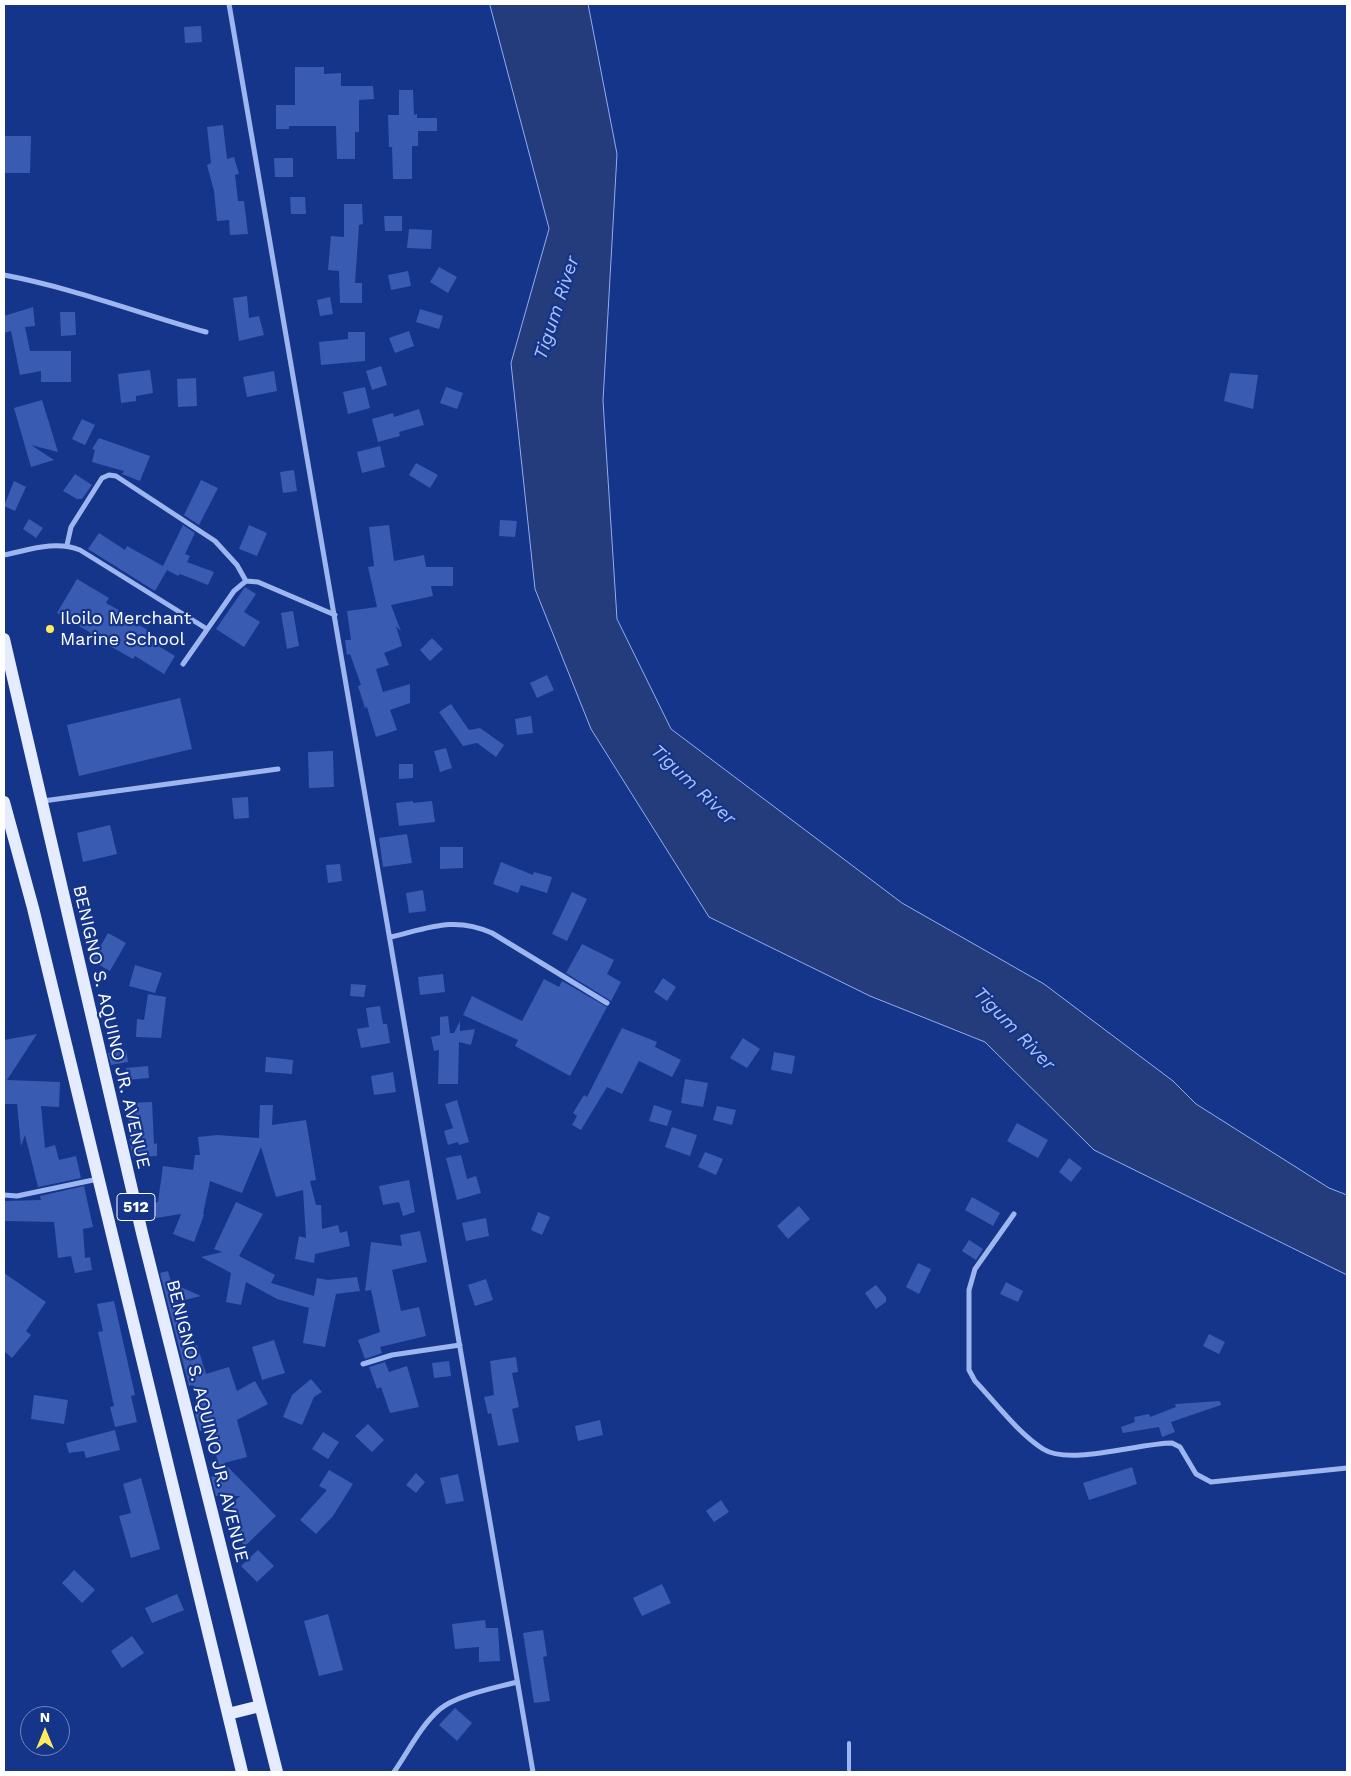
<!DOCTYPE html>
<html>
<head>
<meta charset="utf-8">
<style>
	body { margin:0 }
	#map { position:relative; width:1351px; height:1776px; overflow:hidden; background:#15358b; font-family:"Work Sans",sans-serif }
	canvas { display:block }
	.frame { position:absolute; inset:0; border:5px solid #fff; pointer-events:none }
	.north { position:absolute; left:20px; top:1706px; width:50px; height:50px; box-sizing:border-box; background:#15358b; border:1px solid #7386b9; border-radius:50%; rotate:0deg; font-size:14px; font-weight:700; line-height:20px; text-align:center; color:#fff }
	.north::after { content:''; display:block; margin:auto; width:18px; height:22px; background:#ffeb5c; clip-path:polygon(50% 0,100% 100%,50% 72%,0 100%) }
</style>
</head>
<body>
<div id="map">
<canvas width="1351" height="1776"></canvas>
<div class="frame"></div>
<div class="north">N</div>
</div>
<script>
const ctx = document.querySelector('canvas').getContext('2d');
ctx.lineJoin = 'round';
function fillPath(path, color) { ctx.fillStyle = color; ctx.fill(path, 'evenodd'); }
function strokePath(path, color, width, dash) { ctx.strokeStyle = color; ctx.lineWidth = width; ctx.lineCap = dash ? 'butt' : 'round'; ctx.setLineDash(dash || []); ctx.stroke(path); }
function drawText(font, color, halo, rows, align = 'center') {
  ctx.font = font + ' "Work Sans",sans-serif'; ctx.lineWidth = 4.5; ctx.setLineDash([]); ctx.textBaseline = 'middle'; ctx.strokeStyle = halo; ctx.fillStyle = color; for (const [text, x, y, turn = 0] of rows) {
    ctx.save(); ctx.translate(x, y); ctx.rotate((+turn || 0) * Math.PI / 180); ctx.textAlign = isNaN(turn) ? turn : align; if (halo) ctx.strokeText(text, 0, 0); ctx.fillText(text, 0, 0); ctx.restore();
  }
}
const water = new Path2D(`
	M490 4H588L617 154 603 401 617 619 671 729 902 903 1044 984 1173 1081 1196 1104 1329 1188 1347 1195V1275L1094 1150 985 1042 870 996 709 917 591 729 535 589 511 363 549 229Z`);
fillPath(water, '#243b7c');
strokePath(water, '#90aef2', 1);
fillPath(new Path2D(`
	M201 26 202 42 185 43 184 27Z
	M295 67H324V74L341 73V86H373L374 99 359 100V132H355V159H337L336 126H289V129H276V105H295Z
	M399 90H413L414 115 417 114V118H437V131H418V146H412V179H393L392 147H389L388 115H399Z
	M223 125 227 159 234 157 239 174 235 175 238 201H244L248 234 230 235 229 220 217 221 214 191 207 165 211 163 207 127Z
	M4 136H31L30 173H4Z
	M274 158H293V177H275Z
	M290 197H305L306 214H291Z
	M344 204H362L363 224 359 225 355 283H362V303H340L339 271 328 270 331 236 344 237Z
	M384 216H402V231H385Z
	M409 229 432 230 431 249 407 248Z
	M439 267 457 277 448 293 430 282Z
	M408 271 411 286 391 290 388 275Z
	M247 296 249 318 259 316 264 335 239 341 233 298Z
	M330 297 333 314 320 316 317 300Z
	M33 307 35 326 25 327 30 351H71V382H41V371L20 375 11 331 4 333V316Z
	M420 309 443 316 439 329 416 322Z
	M60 312H75L76 335 61 336Z
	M409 331 414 346 395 353 389 338Z
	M348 332H365V361L321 365 319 342 348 339Z
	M381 366 387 385 372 390 366 371Z
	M150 370 153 393 136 396V401L121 403 118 374Z
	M274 371 277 391 247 397 243 377Z
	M1230 373 1258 375 1253 409 1224 401Z
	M196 378 197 406 178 407 177 379Z
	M365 387 370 408 348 414 343 392Z
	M446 387 463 393 457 409 440 403Z
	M42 400 58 452 31 445 54 460 31 467 14 408Z
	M419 409 424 425 399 432 400 436 378 442 372 419 393 413 394 417Z
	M82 419 95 425 85 445 72 439Z
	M99 438 150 456 140 481 122 474 124 471 92 462 95 450 92 449Z
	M380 446 385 467 362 473 357 452Z
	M416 463 438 475 430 488 409 475Z
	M294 470 297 491 283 493 280 472Z
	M75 474 92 485 82 499H77L63 491Z
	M201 480 218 488 199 525 184 515Z
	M14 481 26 487 15 511 4 506Z
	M29 519 43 528 36 538 23 529Z
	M500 520 517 521 515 537 499 536Z
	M183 525 195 533 185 554 190 556 187 562 214 572 208 585 180 574 178 576 167 570 155 591 88 549 99 533 125 550 127 546 163 566Z
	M249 525 267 533 257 556 239 549Z
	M389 525 394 561 424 555 426 567H453V586H431L433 596 391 605 401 631 396 626 402 646 384 653 389 665 376 669 383 692 410 684V703L390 710 397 730 376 737 367 707 365 708 358 686 361 685 350 654 347 655 345 640H351L347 611 377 607 368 567 374 566 369 527Z
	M77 579 109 598 106 603 131 617 129 619 149 631 145 638 175 656 164 674 135 656 133 659 90 635 91 633 57 613Z
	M245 587 256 594 244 612 260 622 244 647 216 629Z
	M293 611 299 646 287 649 281 613Z
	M432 638 443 649 430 661 420 650Z
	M547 675 554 690 537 698 530 683Z
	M180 698 192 749 79 776 67 725Z
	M451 704 469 730 480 728 504 745 496 757 477 743 463 746 439 712Z
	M531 716 533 733 517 735 515 719Z
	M446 748 452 768 440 772 434 751Z
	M333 751 334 787 309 788 308 752Z
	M399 764H413V778L399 779Z
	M248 797 249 818 234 819 232 798Z
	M413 801V803L432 801 435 822 399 826 396 803Z
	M110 825 117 854 83 862 77 833Z
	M407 834 412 863 383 867 379 838Z
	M440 847H463V868L440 869Z
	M501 862 533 875 534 872 552 877 547 893 521 885 518 893 493 884Z
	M340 864 342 881 328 883 326 865Z
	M423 890 426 911 409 913 406 893Z
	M572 892 587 899 567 941 552 934Z
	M108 933 126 943 110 971 92 961Z
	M582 944 614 960 607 974 621 982 611 1001 566 973Z
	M135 965 162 973 155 993 129 986Z
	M443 974 445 992 420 995 418 977Z
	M663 978 676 987 667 1001 654 992Z
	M544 979 559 987 562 981 607 1007 570 1076 515 1046 518 1040 463 1015 472 996 522 1021Z
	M351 984 366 985 364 997 350 996Z
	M148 994 166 997 161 1038 136 1037 137 1019 144 1020Z
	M380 1006 383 1024H387L390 1043 361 1048 357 1029 369 1027 366 1008Z
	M448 1016 450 1033H454L460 1021V1031L475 1029 471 1045 459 1042 458 1084H438L439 1050 434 1051 431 1037 440 1035V1017Z
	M622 1028 657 1042 655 1047 681 1060 672 1077 639 1061 622 1094 607 1087 581 1130 572 1125 577 1116 573 1113 584 1095 587 1097Z
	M37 1034 7 1080 60 1082 59 1107 41 1106 45 1148 55 1145 59 1160 76 1156 81 1178 38 1187 25 1135 21 1146 17 1104H4V1040Z
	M743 1038 760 1049 747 1068 730 1058Z
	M126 1050 128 1062 111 1065 108 1053Z
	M774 1052 795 1056 792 1074 771 1070Z
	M266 1057 293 1060 292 1074 265 1072Z
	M148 1066 149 1078 127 1080 126 1068Z
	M393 1072 396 1092 374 1095 371 1076Z
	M685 1079 708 1083 703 1107 681 1103Z
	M457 1100 469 1142 459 1145 458 1142 448 1145 444 1131 453 1128 445 1104Z
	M152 1102 154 1144 157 1143V1156L133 1157 130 1144 128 1103Z
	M260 1105H273L272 1125 306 1120 316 1180 310 1181 316 1205H321L322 1229 338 1225 340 1233 347 1231 350 1246 315 1254 314 1263 295 1259 299 1236 306 1238 303 1190 276 1197 261 1147 242 1193 210 1181 203 1214 204 1215 194 1242 173 1234 181 1214 156 1218 153 1203 158 1202 163 1166 193 1170 195 1155H200L198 1137 217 1135 259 1138Z
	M654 1105 672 1111 667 1126 649 1121Z
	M717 1106 736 1110 732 1125 713 1120Z
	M1017 1123 1048 1140 1038 1158 1007 1141Z
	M672 1127 697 1135 690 1156 665 1147Z
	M705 1152 723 1159 716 1175 698 1167Z
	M461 1155 467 1179 476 1176 481 1193 457 1200 446 1158Z
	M1069 1158 1082 1168 1071 1182 1059 1172Z
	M409 1180 415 1212 403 1216 399 1202 383 1205 379 1186Z
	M84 1186 93 1227 83 1229 85 1258 90 1257 92 1270 75 1273 71 1256 58 1258 54 1222 4 1221 5 1201 41 1200 40 1196Z
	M972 1197 1000 1213 993 1226 965 1210Z
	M236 1202 263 1214 239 1256 275 1275 271 1283 314 1296 317 1278 328 1280 357 1277 360 1291 336 1294 325 1347 303 1343 309 1308 277 1299 246 1282 241 1305 226 1302 231 1273 201 1257 222 1252 214 1249Z
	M799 1206 810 1219 788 1239 777 1226Z
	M538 1212 550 1217 542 1235 531 1230Z
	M486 1218 489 1236 466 1241 462 1223Z
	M420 1231 427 1262 392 1270 401 1311 419 1307 426 1336 380 1347 382 1353 365 1359 358 1340 380 1332 371 1290 365 1291 371 1242 402 1246 400 1235Z
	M969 1240 983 1249 976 1260 962 1251Z
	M918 1263 931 1269 919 1294 906 1287Z
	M168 1271 172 1286 176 1285 201 1296 177 1302 191 1347 197 1345 206 1374 229 1367 237 1391 255 1381 268 1404 237 1420 247 1457 224 1463 276 1516 245 1546 234 1534 242 1526 226 1509 240 1496H216L211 1477 221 1474 209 1428 200 1431 195 1412 202 1410 193 1385 189 1386 160 1273Z
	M4 1273 46 1302 26 1331 31 1335 12 1358 4 1351Z
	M486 1279 493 1300 475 1306 468 1285Z
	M1006 1282 1023 1291 1018 1302 1000 1294Z
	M876 1285 886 1297V1302L876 1309 865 1293Z
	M114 1301 135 1395 131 1396 137 1422 115 1427 110 1407 114 1406 98 1332 103 1331 97 1304Z
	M1209 1334 1225 1342 1219 1354 1203 1346Z
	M274 1340 285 1373 262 1380 252 1347Z
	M516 1357 518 1372 512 1373 519 1407 512 1409 519 1442 498 1446 491 1413 488 1414 484 1397 494 1395 490 1361Z
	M449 1361 451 1376 434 1378 432 1363Z
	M385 1362 389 1372 407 1366 419 1407 390 1413 381 1387 377 1389 369 1367Z
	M311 1379 322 1392 314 1397 302 1425 283 1417 292 1395Z
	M34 1395 68 1400 64 1424 31 1419Z
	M1220 1401 1221 1405 1171 1422 1175 1432 1162 1437 1159 1427 1123 1433 1121 1427 1135 1422 1134 1417 1149 1414 1150 1417 1176 1407 1175 1404Z
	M600 1420 603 1435 578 1441 575 1426Z
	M368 1424 384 1440 372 1452 355 1436Z
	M115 1430 120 1450 86 1458 84 1451 69 1453 66 1443Z
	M323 1432 339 1442 328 1459 312 1449Z
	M1132 1467 1137 1484 1089 1500 1083 1483Z
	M329 1470 353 1484 333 1516 316 1534 300 1520 327 1490 319 1486Z
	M416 1473 425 1482 416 1493 406 1485Z
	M458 1474 464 1501 446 1504 440 1478Z
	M141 1478 160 1549 131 1558 119 1516 131 1513 123 1484Z
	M721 1500 729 1512 714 1522 706 1511Z
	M258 1550 274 1566 257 1582 241 1566Z
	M74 1570 95 1590 82 1603 62 1583Z
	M662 1584 671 1603 642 1616 633 1598Z
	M177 1594 184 1610 152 1623 145 1608Z
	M328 1614 343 1670 319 1676 304 1621Z
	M485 1620 486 1628H498L500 1661 479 1662V1647L455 1649 452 1624Z
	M543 1630 547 1656 543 1657 550 1701 534 1703 523 1633Z
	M132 1636 144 1653 122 1668 111 1651Z
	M455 1708 472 1723 457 1741 439 1725Z`), '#3a5bb2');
strokePath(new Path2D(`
	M849 1743V1772`), '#9eb6ef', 4);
strokePath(new Path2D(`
	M229 4 533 1772
	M4 275C73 288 138 313 206 332
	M67 545 71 527 102 478 109 475 116 476 215 541 237 565 246 581
	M4 555C29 550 55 540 80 550L207 629
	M183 664 234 591 246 581 258 582 335 615
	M43 801 278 769
	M391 937C429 928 454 916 492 933L607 1003
	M4 1195 17 1196 98 1179
	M1014 1214 975 1269 969 1290V1370L975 1381C996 1403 1017 1432 1043 1449 1070 1466 1139 1443 1172 1443L1180 1447 1196 1474 1211 1482 1347 1468
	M363 1364 392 1355 460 1345
	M394 1772C408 1752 421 1725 440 1709 457 1695 495 1688 517 1682`), '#9eb6ef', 5);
strokePath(new Path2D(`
	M4 639 142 1233 277 1772
	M4 802 33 908 242 1772
	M228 1714 260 1706`), '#e6ecff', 12);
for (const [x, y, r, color] of [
	[50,629,5,"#ffeb5c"]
]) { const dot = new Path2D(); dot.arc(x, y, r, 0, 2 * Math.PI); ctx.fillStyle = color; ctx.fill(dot); strokePath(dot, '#15358b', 2); }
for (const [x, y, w] of [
	[136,1207,38]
]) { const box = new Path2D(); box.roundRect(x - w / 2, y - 13.5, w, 27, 4); ctx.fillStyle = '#15358b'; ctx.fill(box); strokePath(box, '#fff', 1); }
drawText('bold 16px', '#fff', null, [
	["512",136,1207]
]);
drawText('18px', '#fff', '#15358b', [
	["Iloilo Merchant",60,619],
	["Marine School",60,640]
], 'left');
drawText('18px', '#fff', '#15358b', [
	["BENIGNO S. AQUINO JR. AVENUE",111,1027,77],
	["BENIGNO S. AQUINO JR. AVENUE",207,1421,76]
]);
drawText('italic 19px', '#aac0f6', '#15358b', [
	["Tigum River",557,308,-72],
	["Tigum River",693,785,43],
	["Tigum River",1014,1029,46]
]);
</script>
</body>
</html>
